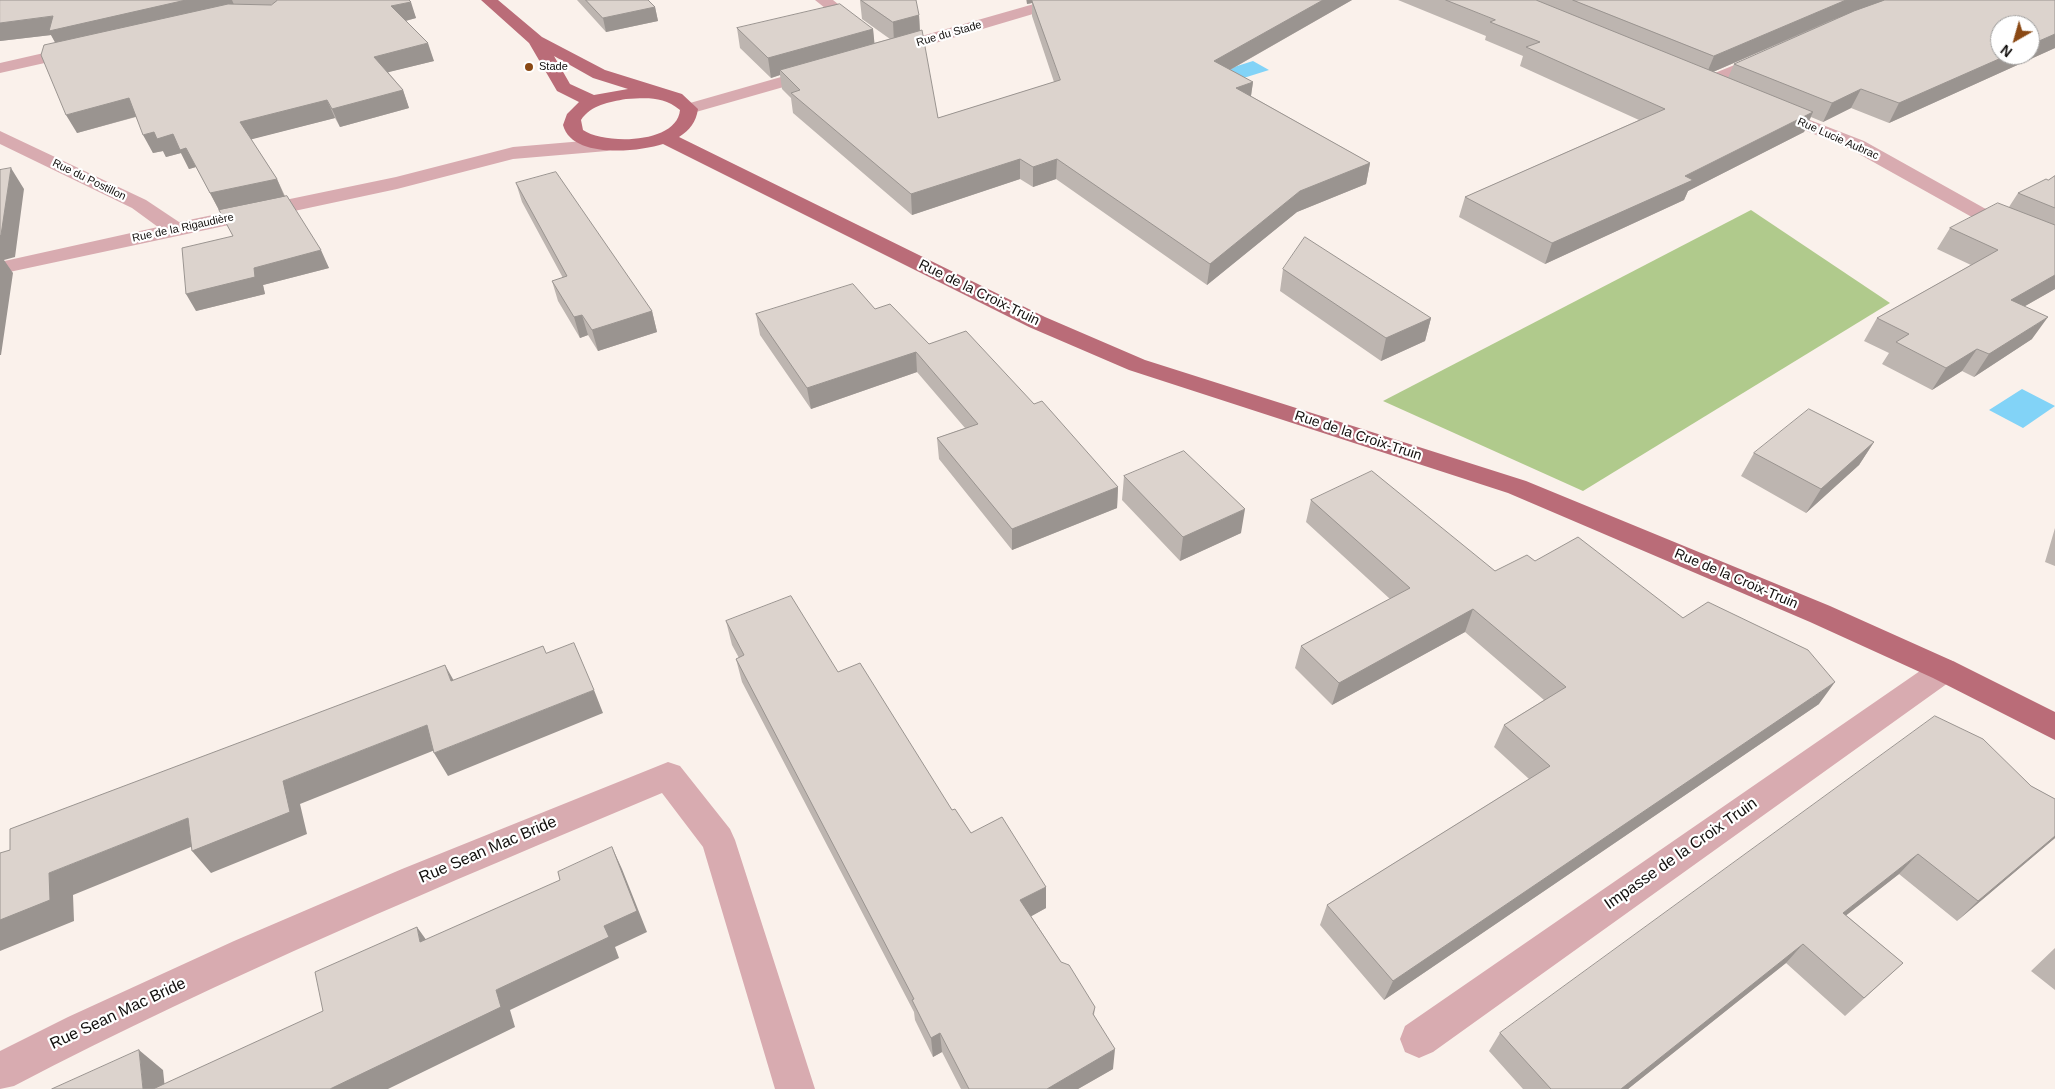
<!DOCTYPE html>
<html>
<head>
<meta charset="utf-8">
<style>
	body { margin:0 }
	#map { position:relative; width:2055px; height:1089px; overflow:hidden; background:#faf1eb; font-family:Arial,sans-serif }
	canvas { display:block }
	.north { position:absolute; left:1990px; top:15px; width:50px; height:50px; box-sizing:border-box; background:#fff; border:1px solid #a09f9e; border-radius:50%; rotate:218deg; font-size:14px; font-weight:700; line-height:20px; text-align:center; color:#120f0d }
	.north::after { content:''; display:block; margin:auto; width:18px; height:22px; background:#8a4914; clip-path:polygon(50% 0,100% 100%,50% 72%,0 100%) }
</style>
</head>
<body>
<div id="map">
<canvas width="2055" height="1089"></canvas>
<div class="north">N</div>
</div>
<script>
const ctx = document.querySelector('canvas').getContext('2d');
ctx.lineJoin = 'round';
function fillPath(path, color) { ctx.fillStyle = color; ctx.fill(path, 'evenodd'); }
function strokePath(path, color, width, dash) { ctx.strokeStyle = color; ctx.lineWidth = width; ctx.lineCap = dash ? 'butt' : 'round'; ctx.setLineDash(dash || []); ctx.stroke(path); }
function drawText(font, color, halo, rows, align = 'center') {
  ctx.font = font + ' Arial,sans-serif'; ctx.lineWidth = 4.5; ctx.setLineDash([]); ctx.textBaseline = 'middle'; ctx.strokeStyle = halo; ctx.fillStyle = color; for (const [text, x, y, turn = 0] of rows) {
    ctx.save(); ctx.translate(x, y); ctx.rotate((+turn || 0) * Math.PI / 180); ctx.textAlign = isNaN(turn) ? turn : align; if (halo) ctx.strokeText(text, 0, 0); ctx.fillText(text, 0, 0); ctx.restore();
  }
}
fillPath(new Path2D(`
	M1751 210 1890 303 1583 491 1383 401Z`), '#b0ca8c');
fillPath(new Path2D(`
	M1253 61 1269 70 1234 81 1218 72Z
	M2022 389 2055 406 2023 428 1989 410Z`), '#82d3f7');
fillPath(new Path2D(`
	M815 0H833L869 29 861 34 855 32Z
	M1048 0H1073L1070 3 895 55H883L881 51 883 47Z
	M79 45 85 46 87 50 85 54 0 73V63Z
	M1764 53 1770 54 1772 58 1770 62 1712 87H1700L1697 83 1700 79Z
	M816 67 822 68 824 72 822 76 689 114 683 113 680 109 683 105Z
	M1774 106 1864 141 1984 208 2055 237V251L1970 216 1850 149 1768 115 1765 111 1768 107Z
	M0 131 146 200 179 222 396 177 513 147 607 139 614 141 616 145 614 149 607 151 513 159 397 189 0 274V262L158 227 132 208 0 144Z
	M1944 658 1955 662 1959 670 1955 678 1433 1052 1419 1058 1405 1052 1400 1039 1405 1026 1933 662Z
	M668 762 680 766 730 829 735 840 815 1089H775L703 847 662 793C443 885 225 976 14 1086L0 1089V1051L68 1017 234 941 402 869Z`), '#d8abb0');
fillPath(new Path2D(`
	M481 0H498L542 37 605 70 682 94 698 109C696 122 690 130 679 137L1045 317 1145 360 1526 481 1830 606 1955 662 2055 712V740L1933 678 1810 622 1508 493 1129 370 1029 327 663 144C638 152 572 159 563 125L567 114 579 102 557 91 529 43ZM554 56 593 78 628 89 594 95 570 84ZM626 99C647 98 663 96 680 110 677 144 605 145 583 130L581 120C591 105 609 102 626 99Z`), '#ba6c78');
fillPath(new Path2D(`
	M0 0H409L416 18 406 21 434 61 388 72 403 90 409 108 340 127 335 118 251 139 277 179 285 196 329 268 263 285 265 294 196 311 233 236 196 167 189 169 181 153 166 157 163 151 153 153 136 117 77 133 56 43 51 35 0 41Z
	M577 0H648L655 7 658 21 606 32Z
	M860 0 919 15 920 30 938 118 1054 82 1032 16V3L1027 4 1026 0H1352L1230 70 1253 82 1251 96 1370 163 1366 184 1297 212 1207 285 1056 179 1033 187 1020 179 912 215 793 113 791 98 782 89 780 75 771 78 740 48 737 28 873 29 874 43 890 39 862 19Z
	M1398 0H2055V48L1889 123 1851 108 1823 122 1811 117 1804 132 1688 191 1684 200 1545 264 1459 217 1465 197 1639 120 1520 66 1523 56 1485 40 1486 36ZM1844 16 1734 64 1728 78 1713 72Z
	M2055 176V289L2025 306 2032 339 1974 377 1962 371 1932 390 1882 364 1889 353 1864 341 1877 318 1971 265 1937 249 1950 228 2009 207 2018 193 2048 180Z
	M516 183 652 311 657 332 598 351 588 335 580 338 558 301 552 281 563 278 522 202Z
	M1283 269 1431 318 1425 341 1381 361 1280 291Z
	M875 309 929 344 1034 404 1118 487 1117 508 1012 550 939 459 937 438 965 428 917 372 811 409 760 335 756 314Z
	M1874 442 1859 465 1806 513 1741 476 1754 453Z
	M1124 476 1241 533 1180 561 1122 500Z
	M1311 500 1495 571 1535 561 1683 618 1819 704 1384 1000 1320 925 1327 905 1529 779 1494 747 1504 725 1544 700 1465 632 1332 705 1295 668 1301 646 1390 599 1306 522Z
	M2055 528V566L2045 562Z
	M726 621 838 672 971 833 1046 887V908L1031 916 1061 962 1095 1007 1094 1015 1113 1069 1078 1089H961L942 1052 933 1057 915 1020 914 1012 742 682 736 659 739 658 732 645Z
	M2031 786 2055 799V838L1957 921 1899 874 1846 915 1903 963 1845 1016 1786 963 1628 1089H1523L1489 1051 1500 1033Z
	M2055 948V990L2031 971Z`), '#bdb5b0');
fillPath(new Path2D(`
	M186 0H232L235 7 58 48 51 35 0 41V23Z
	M1027 0H1032V3L1027 4Z
	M1323 0H1352L1212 80 1214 61Z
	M1846 0H1887L1832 20 1706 75 1714 56Z
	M411 2 416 18 397 23 391 6Z
	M655 7 658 21 606 32 603 18Z
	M919 15 920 35 894 42 893 22Z
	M873 29 875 48 780 70V75L771 78 768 58Z
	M2055 34V48L1889 123 1899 103 2008 55H2030V45Z
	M428 43 434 61 381 74 374 57Z
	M1253 82 1250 102 1236 88Z
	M1861 89 1851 108 1823 122 1832 103Z
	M403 90 409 108 340 127 332 109Z
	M129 98 138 116 77 133 66 115Z
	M327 100 335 118 249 140 240 122Z
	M1813 112 1804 132 1688 191 1684 200 1545 264 1552 243Z
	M154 132 173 134 186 148 196 167 189 169 181 153 166 157 163 151 153 153 143 135Z
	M1020 159V179L912 215 911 194Z
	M1057 159 1056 179 1033 187V167Z
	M1370 163 1366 184 1297 212 1207 285 1210 264 1300 191Z
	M11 168 24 189 15 257 4 260 13 273 1 355H0V236Z
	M277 179 285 198 220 212 210 193Z
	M321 250 329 268 263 285 265 294 196 311 186 294 254 268Z
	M2055 275V289L1997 322 2011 300Z
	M652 311 657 332 598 351 592 330Z
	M582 315 588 335 580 338 574 317Z
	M2048 317 2032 339 1974 377 1989 354Z
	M1431 318 1425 341 1381 361 1386 338Z
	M1977 349 1962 371 1932 390 1946 368Z
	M916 352 917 372 811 409 807 388Z
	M1874 442 1859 465 1806 513 1821 489Z
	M1118 487 1117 508 1012 550V529Z
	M1245 509 1241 533 1180 561 1183 537Z
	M1473 609 1465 632 1332 705 1339 683Z
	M445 665 458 688 451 681Z
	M1835 682 1819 704 1384 1000 1393 981Z
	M594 690 603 713 448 776 434 753Z
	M427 725 440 748 300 804 307 834 211 873 192 851 283 781Z
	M188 818 208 840 73 895 74 921 0 951V920L49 873Z
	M2055 836V838L1957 921 1978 901Z
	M612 847 622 869 647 932 615 947 619 958 510 1010 515 1027 388 1089H330L604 926Z
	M1918 854 1899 874 1825 932 1843 913Z
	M1046 887V908L1021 922 1020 900Z
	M417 927 432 948 420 942Z
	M1803 944 1786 963 1628 1089H1621Z
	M940 1033 942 1052 933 1057 931 1038Z
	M1115 1049 1113 1069 1078 1089H1047Z
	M139 1050 163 1070 165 1089H143Z`), '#9a9490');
const building = new Path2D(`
	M0 0H186L49 31 53 16 0 23Z
	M278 0H409L411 2 391 6 428 43 374 57 403 90 332 109 327 100 240 122 277 179 210 193 186 148 180 150 173 134 157 139 154 132 143 135 129 98 66 115 41 55 44 45 228 4 271 5Z
	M586 0H648L655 7 603 18Z
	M861 0H916L919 15 893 22Z
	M1032 0H1323L1214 61 1253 82 1236 88 1370 163 1300 191 1210 264 1057 159 1033 167 1020 159 911 194 791 93 800 90 780 70 922 30 938 118 1060 80Z
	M1446 0H1536L1813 112 1685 176 1693 180 1552 243 1465 197 1665 109 1526 47 1540 42 1490 22 1495 20Z
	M1573 0H1846L1714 56Z
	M1885 0H2055V34L2030 45V25H2000V55H2008L1899 103 1861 89 1832 103 1734 64 1854 11Z
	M840 4 873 29 768 58 737 28Z
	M11 168 1 235 0 236V170Z
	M556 172 652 311 592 330 582 315 574 317 552 281 567 276 516 183Z
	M2055 176V208L2018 193 2046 179 2048 180Z
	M287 196 321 250 254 268 255 277 186 294 182 248 233 236 219 210Z
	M1998 203 2055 225V275L2011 300 2048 317 1989 354 1977 349 1946 368 1896 342 1909 334 1877 318 1998 250 1950 228Z
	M1305 237 1431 318 1386 338 1283 269Z
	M853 284 875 309 890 304 929 344 966 331 1034 404 1042 401 1118 487 1012 529 937 438 978 424 916 352 807 388 756 314Z
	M1809 409 1874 442 1821 489 1754 453Z
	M1184 451 1245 509 1183 537 1124 476Z
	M1372 471 1495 571 1527 555 1535 561 1578 537 1683 618 1708 602 1808 650 1835 682 1393 981 1327 905 1550 766 1504 725 1566 687 1473 609 1339 683 1301 646 1410 588 1311 500Z
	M791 596 838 672 860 663 952 810 955 809 971 833 1002 817 1046 887 1020 900 1061 962 1069 965 1095 1007 1093 1014 1115 1049 1047 1089H969L940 1033 931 1038 912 1000 914 999 736 659 744 655 726 621Z
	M574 643 594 690 434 753 427 725 283 781 290 812 192 851 188 818 49 873 50 900 0 920V853L10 850V829L445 665 451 681 543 646 546 653Z
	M1935 716 1983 739 2031 786 2055 799V836L1978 901 1918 854 1843 913 1903 963 1864 998 1803 944 1621 1089H1551L1500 1033Z
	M612 847 637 911 604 926 609 937 496 990 501 1007 330 1089H153L323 1011 315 972 417 927 420 942 560 880 558 872Z
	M139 1050 143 1089H52Z`);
fillPath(building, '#dcd3cd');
strokePath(building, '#9a9490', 1);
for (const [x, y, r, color] of [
	[529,67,5,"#8a4914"]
]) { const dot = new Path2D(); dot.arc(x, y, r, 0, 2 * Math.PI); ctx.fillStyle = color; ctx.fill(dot); strokePath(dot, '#fff', 2); }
drawText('11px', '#120f0d', '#fff', [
	["Rue du Stade",949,34,-16],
	["Rue Lucie Aubrac",1838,139,24],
	["Rue du Postillon",89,180,26],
	["Rue de la Rigaudière",183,228,-12]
]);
drawText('11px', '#120f0d', '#fff', [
	["Stade",539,67]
], 'left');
drawText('14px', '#120f0d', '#fff', [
	["Rue de la Croix-Truin",979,293,26],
	["Rue de la Croix-Truin",1358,436,18],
	["Rue de la Croix-Truin",1736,579,23]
]);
drawText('16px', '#120f0d', '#fff', [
	["Rue Sean Mac Bride",488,850,-23],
	["Impasse de la Croix Truin",1681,854,-35],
	["Rue Sean Mac Bride",118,1014,-25]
]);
</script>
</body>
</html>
